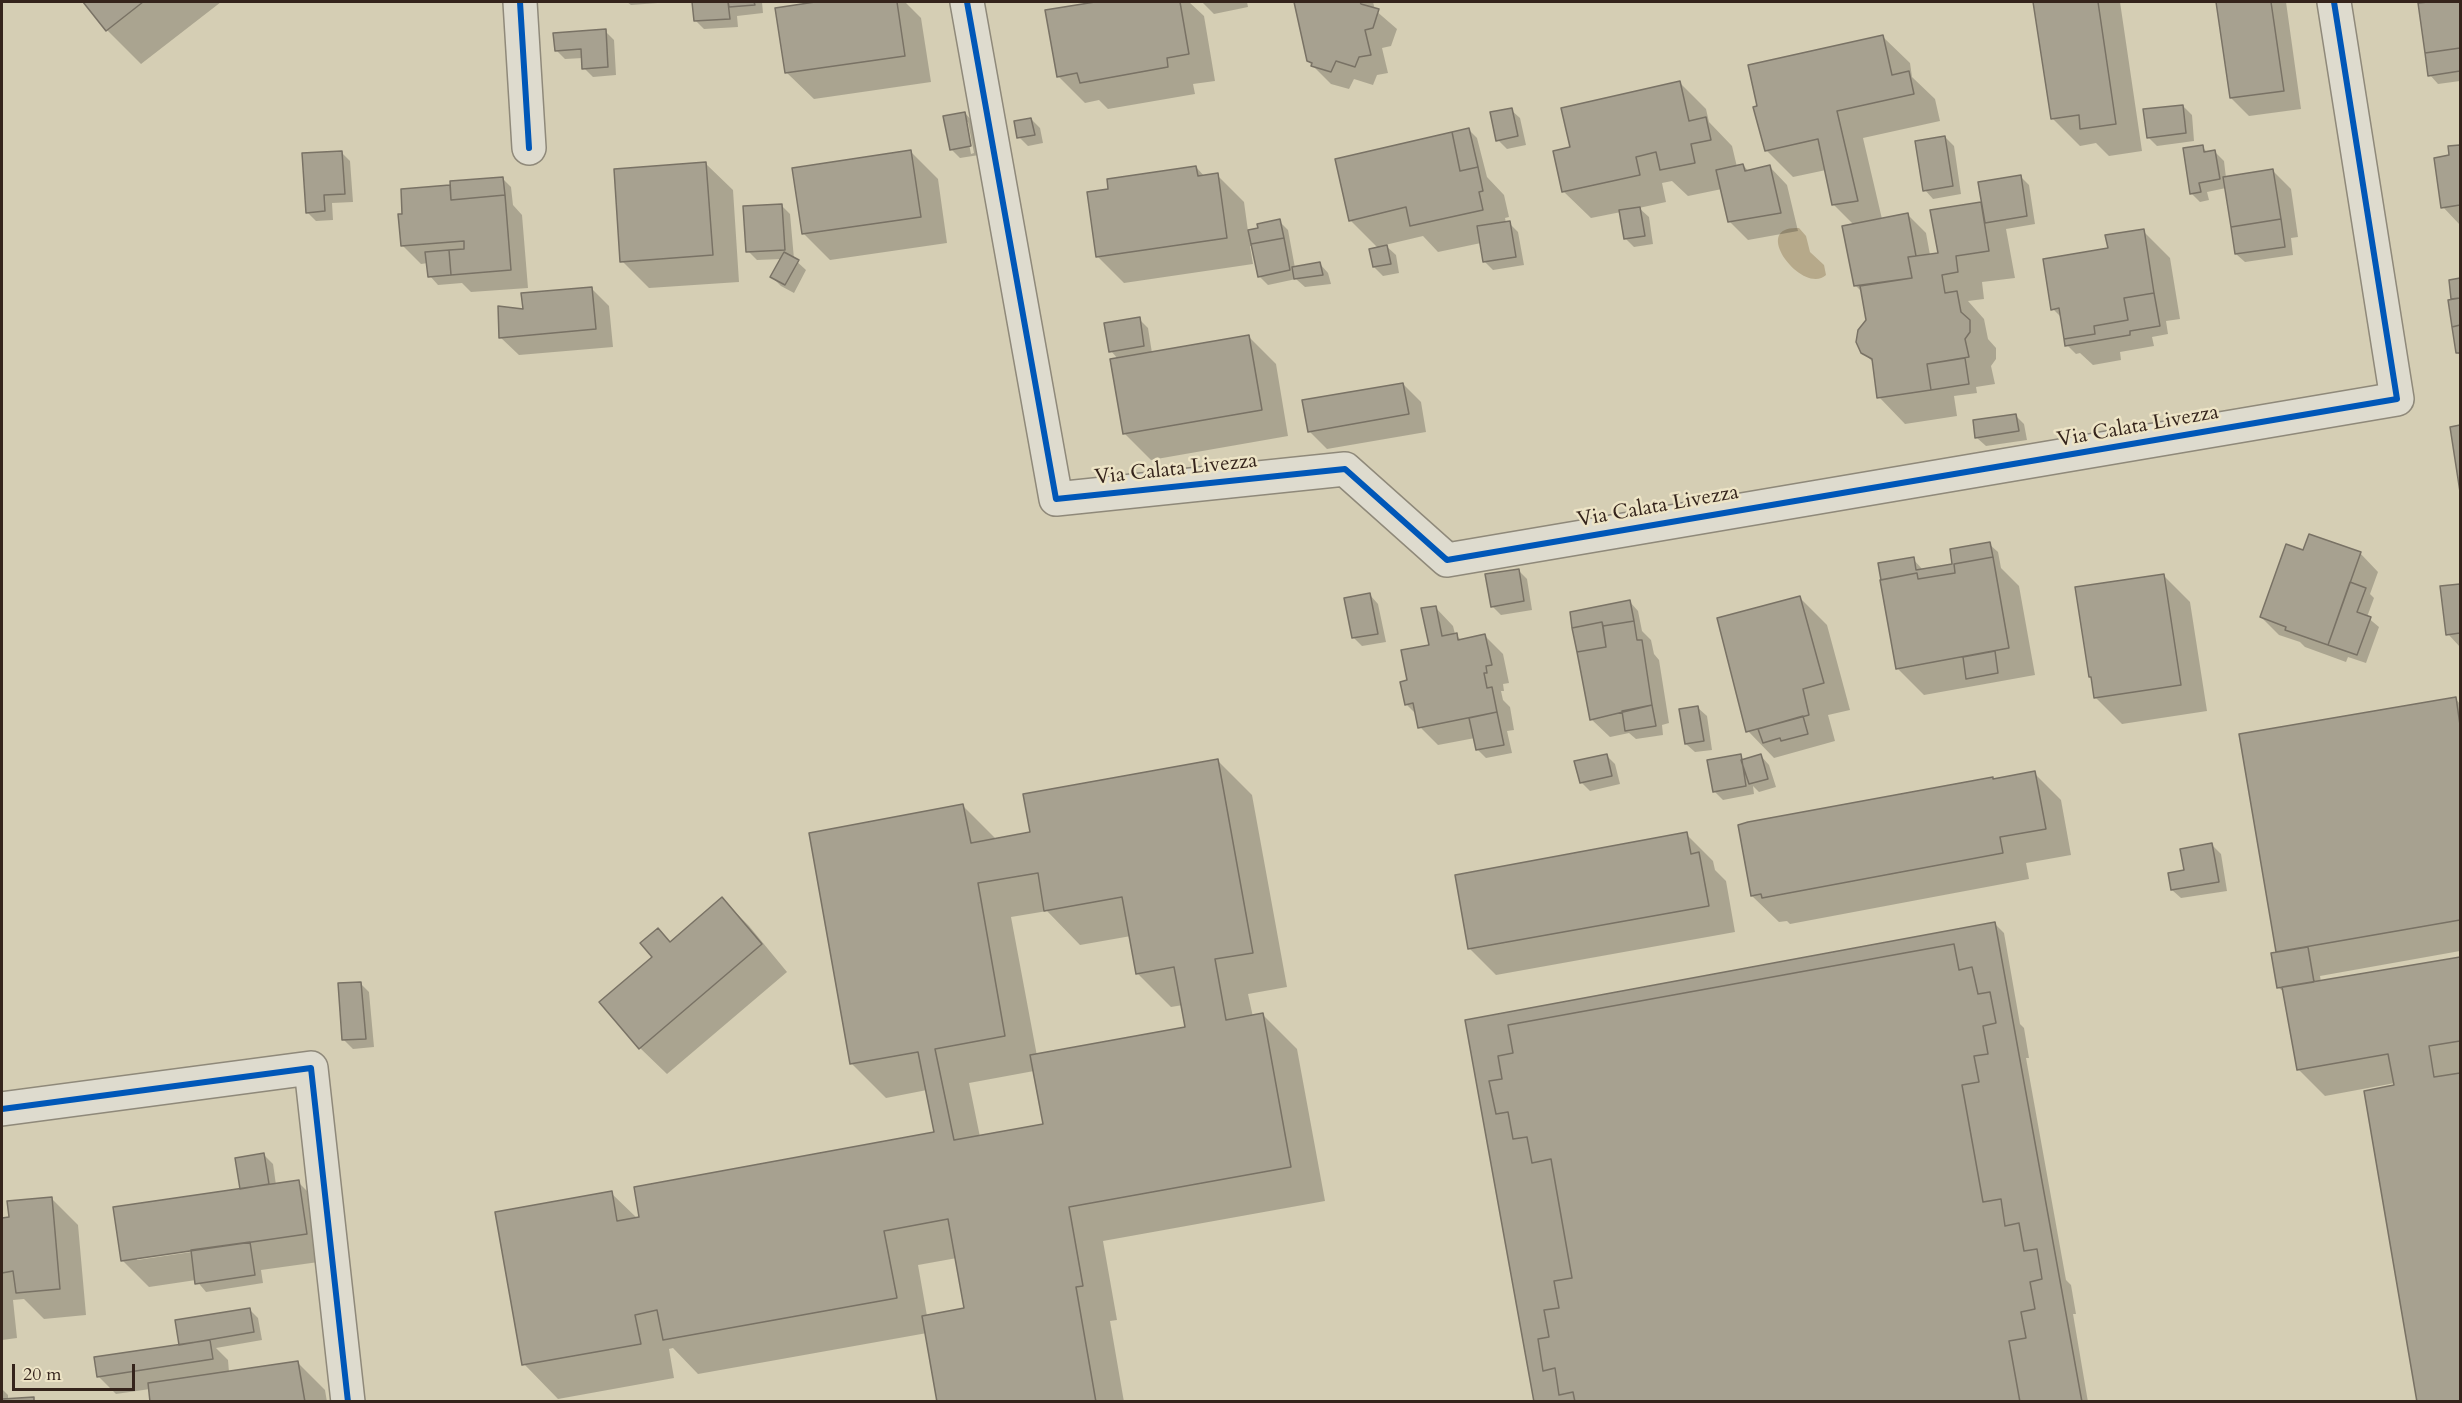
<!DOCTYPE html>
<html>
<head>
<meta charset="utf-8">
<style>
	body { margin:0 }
	#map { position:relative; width:2462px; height:1403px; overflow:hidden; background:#d5ceb4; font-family:Cardo,serif }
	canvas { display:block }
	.frame { position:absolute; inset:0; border:3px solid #35241c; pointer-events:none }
	.scale { position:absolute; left:12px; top:1364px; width:123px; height:27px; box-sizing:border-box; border:3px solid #35241c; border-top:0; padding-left:8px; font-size:18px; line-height:21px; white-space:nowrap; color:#35241c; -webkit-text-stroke:4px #ede4c6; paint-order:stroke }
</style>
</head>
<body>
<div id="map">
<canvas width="2462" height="1403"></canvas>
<div class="frame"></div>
<div class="scale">20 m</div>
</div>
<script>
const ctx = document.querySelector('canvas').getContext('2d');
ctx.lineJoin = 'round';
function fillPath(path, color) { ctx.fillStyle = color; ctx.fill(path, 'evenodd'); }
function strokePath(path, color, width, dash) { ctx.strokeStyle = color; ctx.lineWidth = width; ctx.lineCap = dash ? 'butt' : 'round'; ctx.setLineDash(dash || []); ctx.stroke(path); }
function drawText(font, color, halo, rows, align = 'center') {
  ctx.font = font + ' Cardo,serif'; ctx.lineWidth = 5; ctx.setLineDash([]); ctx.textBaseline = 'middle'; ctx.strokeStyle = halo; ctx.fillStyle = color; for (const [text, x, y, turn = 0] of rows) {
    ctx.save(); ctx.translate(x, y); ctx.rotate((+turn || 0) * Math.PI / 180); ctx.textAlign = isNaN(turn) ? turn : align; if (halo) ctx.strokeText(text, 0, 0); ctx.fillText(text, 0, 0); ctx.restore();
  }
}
fillPath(new Path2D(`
	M1799 228 1806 236 1810 252 1824 265 1826 275C1803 296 1748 225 1799 228Z`), '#b6a98a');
fillPath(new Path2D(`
	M85 2H221L141 64 107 30Z
	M627 2H671L631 5Z
	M724 2H762L763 13 737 16 738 27 704 29 695 20 694 3Z
	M825 2H905L921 18 931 82 814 99 787 73 777 9Z
	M1103 2H1189L1204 16 1215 81 1193 84 1195 94 1108 109 1099 100 1085 103 1058 76 1047 11Z
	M1202 2H1247L1248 7 1214 14Z
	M1295 2H1373L1375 10 1397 29 1391 46 1382 48 1388 73 1377 75 1373 85 1354 79 1349 89 1331 84 1308 61Z
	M2035 2H2120L2142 151 2109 156 2096 143 2080 146 2053 119Z
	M2218 2H2286L2301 109 2249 116 2231 98Z
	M2434 2H2460V81L2438 84 2430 75Z
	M605 31 614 40 616 75 593 77 584 68 583 58 565 59 556 50Z
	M1883 37 1910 63 1912 77 1935 99 1940 121 1863 138 1882 219 1907 214 1926 233 1930 255 1939 254 1981 204 1984 207 2020 176 2029 185 2035 224 2006 229 2015 278 1982 282 1984 299 1968 301 1984 319 1988 339 1996 348V359L1991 366 1995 384 1976 387 1977 393 1954 396 1957 416 1905 424 1879 397 1874 363 1863 352 1867 321 1863 293 1855 285 1854 225 1834 205 1826 170 1793 177 1766 150Z
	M1679 82 1706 109 1709 122 1732 146 1737 167 1743 165 1749 172 1769 166 1787 185 1798 231 1748 240 1729 221 1722 189 1688 196 1672 181 1662 183 1666 202 1639 208 1649 217 1653 244 1634 247 1625 238 1621 212 1591 218 1564 192 1555 152 1572 149Z
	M2183 106 2192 115 2194 141 2157 146 2148 137Z
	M1511 110 1520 118 1526 145 1507 149 1498 140Z
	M965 113 973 122 979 155 960 158 951 149ZM965 122H968L974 153 971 154Z
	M1031 119 1040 128 1043 143 1028 146 1019 137Z
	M1469 130 1477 138 1487 177 1504 195 1509 217 1505 218 1506 223H1509L1518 232 1524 265 1493 270 1484 261 1481 243 1438 252 1423 236 1385 245 1396 255 1399 273 1383 276 1374 267 1378 248 1350 220Z
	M1945 137 1954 146 1961 194 1933 199 1925 190Z
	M2202 147 2208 153 2215 152 2224 161 2226 178 2272 170 2291 189 2298 237 2291 238 2293 255 2245 262 2236 254 2226 188 2207 192 2209 200 2200 202 2191 193Z
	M2460 147V225L2443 207 2451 157 2450 148Z
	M341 152 350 161 353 202 332 203 333 220 316 221 307 212Z
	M911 152 938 179 947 243 830 260 803 233Z
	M706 164 733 190 739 282 649 288 622 261Z
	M1196 167 1205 177 1217 175 1244 202 1248 231 1279 221 1288 230 1295 268 1320 264 1328 273 1331 284 1305 287 1296 279 1268 285 1259 276 1253 246H1250L1253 264 1124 283 1097 256 1110 190Z
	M502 178 511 187 513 205 522 215 528 288 471 292 462 283 438 285 430 276 428 263 421 264 402 245 450 187 452 189Z
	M781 205 790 214 794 259 806 270 794 293 781 286 772 277 782 259 757 260 748 251Z
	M2143 231 2170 258 2180 319 2166 321 2168 334 2152 337 2154 346 2120 352 2121 360 2093 365 2080 353 2076 354 2067 345 2062 318 2053 309 2109 249Z
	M2460 279V355L2458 353 2450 281Z
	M591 288 609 306 613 347 519 355 500 337 524 310Z
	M1139 319 1148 328 1152 353 1249 337 1276 364 1288 436 1151 460 1124 433 1118 359 1111 351Z
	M1403 384 1421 402 1426 432 1327 449 1309 431Z
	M2015 415 2024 424 2027 440 1986 446 1977 438Z
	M2460 427V482L2452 428Z
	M1989 544 1998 552 2001 568 2019 586 2035 675 1924 695 1897 668 1913 559 1923 570 1954 565Z
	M2304 552 2360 553 2378 572 2370 594 2374 598 2367 617 2379 627 2366 663 2348 657 2346 662 2305 647 2300 642 2279 635 2261 617Z
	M1519 571 1527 579 1532 610 1501 615 1492 606Z
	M2163 575 2190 602 2207 711 2122 724 2095 697 2093 679 2090 677Z
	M2460 585V647L2448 634 2442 587Z
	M1370 595 1378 604 1386 642 1362 646 1353 637Z
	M1800 598 1827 625 1850 710 1828 715 1835 741 1774 758 1748 731Z
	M1630 602 1638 611 1642 631 1651 640 1654 654 1659 660 1669 723 1662 725 1663 735 1636 739 1629 733 1610 737 1591 719 1571 613Z
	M1435 607 1453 626 1455 634 1462 641 1485 636 1503 654 1509 683 1503 684 1504 691H1501L1503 700 1510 707 1514 730 1507 731 1512 753 1486 758 1477 749 1475 738 1438 745 1420 727 1417 715 1406 704 1409 681 1431 646Z
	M2455 698 2460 704V951L2320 976 2321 982 2460 958V1402H2419L2395 1083 2325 1096 2298 1069 2285 993 2279 988 2278 953 2240 735Z
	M1698 708 1707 716 1712 750 1695 752 1686 744Z
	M1606 755 1615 764 1620 784 1590 791 1581 782Z
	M1740 756 1745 761 1761 756 1769 765 1776 787 1759 792 1753 786 1754 794 1723 800 1714 791Z
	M1218 761 1252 795 1287 987 1248 994 1253 1017 1263 1015 1297 1049 1325 1201 1103 1241 1117 1320 1110 1321 1124 1402H939L927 1333 698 1374 673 1348 669 1349 674 1378 558 1399 524 1364 611 1193 638 1219 935 1133 927 1090 886 1098 851 1063 963 806 997 840 1032 833ZM1047 911 1080 945 1131 936 1137 973 1171 1007 1183 1005 1187 1029 1037 1056 1011 917ZM1034 1071 1044 1125 980 1137 969 1083ZM957 1258 966 1310 927 1316 918 1265Z
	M2034 773 2061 800 2071 855 2026 863 2029 879 1790 924 1787 921 1779 922 1752 896 1993 779 1995 781Z
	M1686 834 1713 861 1715 870 1726 881 1735 932 1496 975 1469 948Z
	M2212 845 2221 854 2227 891 2181 898 2172 890Z
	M722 899 749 926 787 972 667 1074 640 1048Z
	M1995 924 2004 933 2020 1024 2024 1028 2029 1058H2026L2066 1280 2071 1285 2076 1314H2073L2088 1402H1535Z
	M360 983 369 992 374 1047 353 1049 344 1040Z
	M264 1155 273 1164 276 1185 298 1182 325 1209 333 1260 261 1270 263 1283 206 1292 196 1280 149 1287 122 1260 241 1190ZM192 1249V1252L137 1260 136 1257Z
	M51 1198 78 1225 86 1315 44 1319 24 1299 13 1300 17 1338 2 1340V1220L11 1219Z
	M249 1309 258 1318 262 1340 216 1348 228 1360 229 1372 298 1363 325 1390 327 1402H152L150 1389 116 1394 98 1376 181 1346Z
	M2 1389 8 1395V1400L33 1398 36 1402H2Z`), '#0003');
const building = new Path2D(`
	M83 2H143L106 31Z
	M692 2H728L730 19 694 21Z
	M728 2H754L755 5 729 7Z
	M815 2H897L905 56 785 73 775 8Z
	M1095 2H1180L1189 54 1167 58 1168 67 1080 83 1077 73 1057 77 1045 10Z
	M1294 2H1360L1361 4 1379 9 1373 28 1365 30 1371 55 1359 57 1355 67 1336 61 1331 72 1311 66 1312 63 1307 61Z
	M2033 2H2098L2116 124 2080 129 2079 115 2051 119Z
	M2216 2H2271L2284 91 2230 98Z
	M2428 2H2460V48L2425 53 2418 3Z
	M606 29 608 67 582 69 581 49 555 51 553 33Z
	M1883 35 1892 75 1909 71 1914 94 1837 111 1858 201 1832 205 1818 139 1765 151 1753 107 1757 106 1748 65Z
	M2460 48V71L2428 76 2425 53Z
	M1680 81 1689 121 1706 117 1711 140 1691 144 1695 163 1660 170 1656 152 1636 157 1640 175 1562 192 1553 151 1570 147 1561 108Z
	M2183 105 2186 133 2147 138 2143 109Z
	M1512 108 1518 136 1496 141 1490 112Z
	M965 112 971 146 950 150 943 116Z
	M1031 118 1035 135 1017 138 1014 121Z
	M1469 128 1478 167 1460 171 1452 132Z
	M1452 132 1460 171 1478 167 1483 191 1479 192 1483 210 1410 226 1406 207 1349 221 1335 159Z
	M1945 136 1953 186 1923 191 1915 141Z
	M2203 145 2204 152 2215 150 2220 179 2199 183 2201 192 2190 194 2183 148Z
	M2460 145V205L2441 208 2434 158 2449 155 2448 146Z
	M911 150 921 217 802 234 792 168Z
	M342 151 345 194 324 195 325 211 306 213 302 153Z
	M706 162 713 255 620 262 614 169Z
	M1743 164 1745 171 1770 165 1781 213 1728 222 1716 170Z
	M1196 166 1198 176 1218 173 1227 238 1096 257 1087 192 1108 189 1107 179Z
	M2273 169 2281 219 2231 227 2223 177Z
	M2021 175 2027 216 1985 223 1978 182Z
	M503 177 505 195 451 200 450 181Z
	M450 185 451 200 505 195 511 270 451 275 449 250 464 249V241L401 246 398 214H402L401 189Z
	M1981 202 1989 251 1956 256 1958 272 1942 275 1945 293 1957 291 1961 312 1970 320V332L1965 339 1969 357 1927 364 1931 390 1877 398 1872 359 1861 353 1856 342 1858 330 1866 320 1860 286 1912 278 1908 257 1938 253 1930 210Z
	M782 204 785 250 746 252 743 206Z
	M1640 207 1645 236 1624 239 1619 210Z
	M1908 213 1916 256 1908 257 1912 278 1854 286 1842 226Z
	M1280 219 1284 238 1251 244 1248 230 1258 228 1257 224Z
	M2281 219 2285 247 2235 254 2231 227Z
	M1510 221 1516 257 1483 262 1477 226Z
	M2144 229 2154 293 2124 298 2128 320 2094 326 2095 334 2064 339 2059 308 2051 310 2043 259 2108 248 2105 235Z
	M1284 238 1290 270 1258 277 1251 244Z
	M1387 245 1391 264 1373 267 1369 249Z
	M449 250 451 275 428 277 425 252Z
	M784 252 799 260 785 285 770 277Z
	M1320 262 1323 275 1294 279 1292 267Z
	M2460 278V298L2451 299 2449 280Z
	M592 287 596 329 499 338 498 306 523 309 521 293Z
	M2154 293 2160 326 2130 331V335L2065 346 2064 339 2095 334 2094 326 2128 320 2124 298Z
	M2460 298V325L2452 327 2448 300Z
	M1140 317 1144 346 1109 352 1104 323Z
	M2460 325V353H2456L2452 327Z
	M1249 335 1262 410 1123 434 1110 359Z
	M1965 358 1969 384 1931 390 1927 364Z
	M1403 383 1409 414 1308 432 1302 400Z
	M2016 414 2019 431 1975 438 1973 420Z
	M2460 425V492L2450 427Z
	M2309 534 2361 552 2328 645 2285 630 2286 627 2260 617 2286 544 2303 550Z
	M1990 542 1993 557 1954 564 1955 573 1918 579 1917 573 1881 580 1878 563 1914 557 1916 570 1952 564 1950 549Z
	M1993 557 2009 648 1896 669 1880 580 1917 573 1918 579 1955 573 1954 564Z
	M1519 569 1524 601 1491 607 1485 574Z
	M2164 574 2181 685 2094 698 2091 677H2089L2075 587Z
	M2350 582 2366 588 2357 612 2371 617 2357 655 2328 645Z
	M2460 584V633L2446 635 2440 586Z
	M1370 593 1378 634 1352 638 1344 598Z
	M1800 596 1824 683 1803 689 1809 715 1746 732 1717 618Z
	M1630 600 1634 621 1603 626 1602 622 1572 628 1570 612Z
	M1436 606 1442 636 1457 633 1458 640 1485 634 1492 665 1486 666 1487 673H1484L1487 688 1492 687 1497 712 1418 728 1413 703 1405 705 1400 682 1407 680 1401 650 1429 645 1421 608Z
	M1634 621 1637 640H1642L1652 705 1590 720 1577 652 1606 647 1603 626Z
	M1602 622 1606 647 1577 652 1572 628Z
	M1995 651 1998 673 1966 679 1963 657Z
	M2456 697 2460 725V920L2276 952 2239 734Z
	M1652 705 1656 726 1625 731 1622 711Z
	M1698 706 1704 741 1685 744 1679 709Z
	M1497 712 1504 745 1476 750 1469 718Z
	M1803 716 1808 734 1781 741 1780 738 1763 743 1758 729Z
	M1607 754 1612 776 1580 783 1574 761Z
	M1741 754 1746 786 1713 792 1707 760Z
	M1761 754 1768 779 1749 784 1741 760Z
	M1218 759 1253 953 1215 959 1226 1020 1263 1013 1291 1167 1069 1207 1083 1286 1076 1287 1096 1402H937L922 1316 964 1308 948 1219 884 1231 897 1298 663 1340 657 1310 635 1315 641 1344 522 1365 495 1212 612 1191 617 1221 639 1217 634 1187 934 1132 918 1052 850 1064 809 833 963 804 971 843 1030 832 1023 794ZM1038 873 1044 911 1122 897 1136 974 1174 967 1185 1027 1030 1055 1043 1124 954 1140 935 1049 1005 1036 978 883Z
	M2035 771 2046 829 2000 837 2003 853 1762 898 1761 894 1751 896 1738 825 1748 822 1993 777V779Z
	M1687 832 1691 854 1699 852 1709 906 1468 949 1455 875Z
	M2212 843 2219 882 2171 890 2168 873 2184 870 2180 849Z
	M722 897 762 944 639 1049 599 1002 652 957 640 943 658 928 670 942Z
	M1995 922 2082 1402H2020L2009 1341 2026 1338 2021 1312 2035 1309 2030 1282 2042 1279 2037 1249 2024 1251 2019 1223 2005 1226 2001 1199 1983 1202 1962 1085 1979 1082 1974 1056 1988 1054 1983 1026 1996 1023 1990 992 1978 994 1972 967 1959 970 1954 944 1508 1025 1513 1053 1498 1056 1502 1079 1489 1081 1496 1114 1508 1112 1513 1139 1527 1137 1532 1163 1551 1159 1572 1278 1554 1281 1559 1308 1544 1310 1549 1337 1538 1339 1543 1371 1555 1368 1559 1395 1573 1392 1575 1402H1534L1465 1020Z
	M1954 944 1959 970 1972 967 1978 994 1990 992 1996 1023 1983 1026 1988 1054 1974 1056 1979 1082 1962 1085 1983 1202 2001 1199 2005 1226 2019 1223 2024 1251 2037 1249 2042 1279 2030 1282 2035 1309 2021 1312 2026 1338 2009 1341 2020 1402H1575L1573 1392 1559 1395 1555 1368 1543 1371 1538 1339 1549 1337 1544 1310 1559 1308 1554 1281 1572 1278 1551 1159 1532 1163 1527 1137 1513 1139 1508 1112 1496 1114 1489 1081 1502 1079 1498 1056 1513 1053 1508 1025Z
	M2308 947 2314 982 2277 988 2271 953Z
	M2460 957V1041L2429 1046 2434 1077 2460 1073V1402H2417L2364 1091 2394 1085 2388 1054 2297 1070 2282 987Z
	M361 982 366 1039 342 1040 338 983Z
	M264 1153 269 1184 240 1189 235 1158Z
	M299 1180 307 1234 121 1261 113 1207Z
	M52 1197 60 1289 16 1293 13 1271 2 1273V1218L9 1217 7 1201Z
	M250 1242 255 1275 195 1284 191 1250Z
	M250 1308 254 1332 179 1345 175 1320Z
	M210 1340 213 1359 97 1377 94 1357Z
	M298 1361 305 1402H150L148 1383Z
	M34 1397V1402H2V1399Z`);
fillPath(building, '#a7a190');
strokePath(building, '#797265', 1.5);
const minor = new Path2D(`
	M520 2 529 148
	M967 2 1056 499 1345 469 1447 560 2397 399 2334 2
	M2 1109 311 1068 348 1402`);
strokePath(minor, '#8f897a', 36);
strokePath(minor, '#dedbce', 33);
strokePath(new Path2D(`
	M520 2 529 148
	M967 2 1056 499 1345 469 1447 560 2397 399 2334 2
	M2 1109 311 1068 348 1402`), '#0057b8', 6);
drawText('21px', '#35241c', '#ede4c6', [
	["Via Calata Livezza",2138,427,-10],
	["Via Calata Livezza",1176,470,-6],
	["Via Calata Livezza",1658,507,-10]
]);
</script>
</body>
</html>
